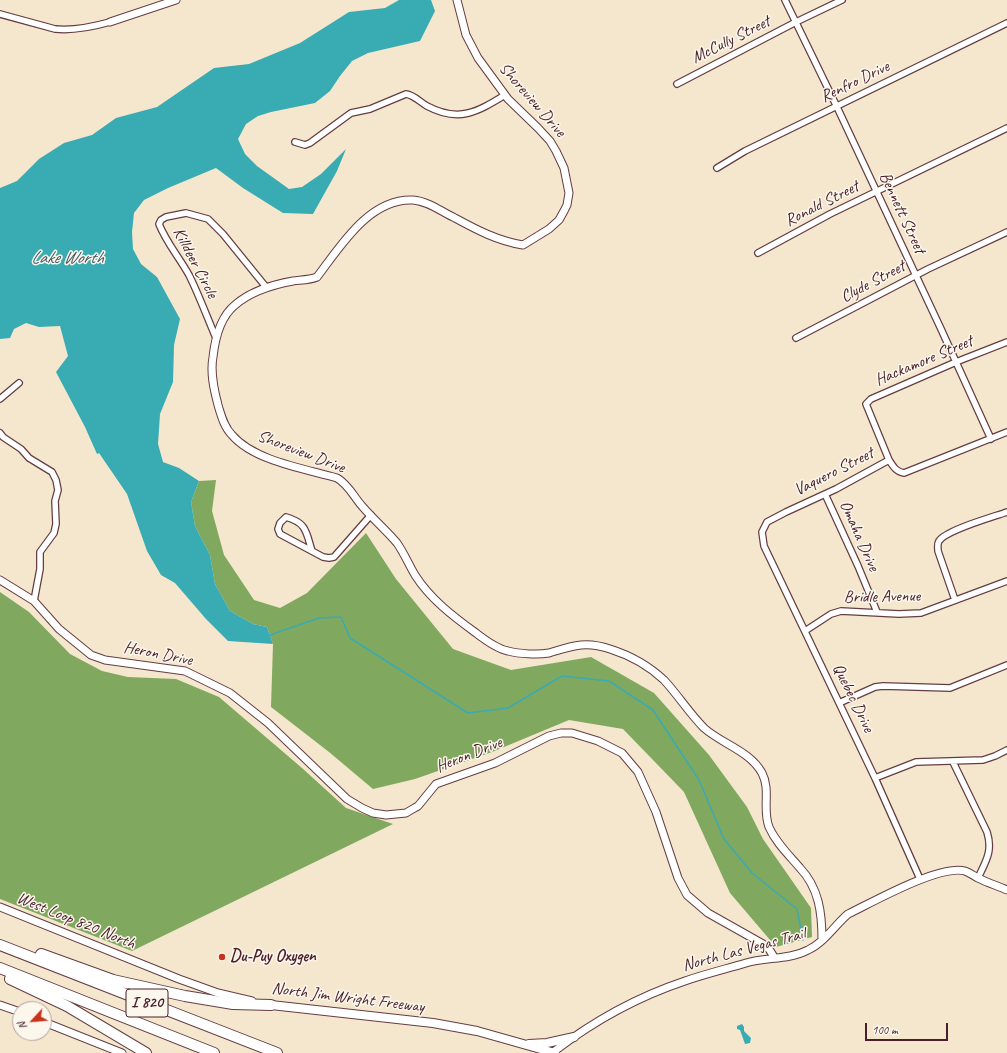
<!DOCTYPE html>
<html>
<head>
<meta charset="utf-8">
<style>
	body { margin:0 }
	#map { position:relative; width:1007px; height:1053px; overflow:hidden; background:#f5e7ce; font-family:Caveat,sans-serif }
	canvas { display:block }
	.north { position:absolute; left:12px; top:1001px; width:40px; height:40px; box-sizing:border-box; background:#fbf7ec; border:1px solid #b4a19f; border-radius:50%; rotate:244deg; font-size:11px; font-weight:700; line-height:16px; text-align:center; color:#4a1f2b }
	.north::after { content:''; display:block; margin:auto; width:14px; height:18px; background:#c8321e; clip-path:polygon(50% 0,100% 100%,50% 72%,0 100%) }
	.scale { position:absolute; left:865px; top:1023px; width:83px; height:18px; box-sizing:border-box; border:2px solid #4a1f2b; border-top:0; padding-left:5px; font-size:12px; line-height:14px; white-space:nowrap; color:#4a1f2b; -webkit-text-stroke:3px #fbf7ec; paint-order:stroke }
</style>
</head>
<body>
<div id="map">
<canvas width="1007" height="1053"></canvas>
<div class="north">N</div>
<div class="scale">100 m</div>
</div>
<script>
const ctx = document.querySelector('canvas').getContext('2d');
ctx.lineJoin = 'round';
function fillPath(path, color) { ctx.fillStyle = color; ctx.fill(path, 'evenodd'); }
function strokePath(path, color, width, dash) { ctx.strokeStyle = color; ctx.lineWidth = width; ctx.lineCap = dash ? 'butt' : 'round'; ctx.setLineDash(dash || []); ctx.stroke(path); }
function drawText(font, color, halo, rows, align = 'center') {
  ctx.font = font + ' Caveat,sans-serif'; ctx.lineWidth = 3; ctx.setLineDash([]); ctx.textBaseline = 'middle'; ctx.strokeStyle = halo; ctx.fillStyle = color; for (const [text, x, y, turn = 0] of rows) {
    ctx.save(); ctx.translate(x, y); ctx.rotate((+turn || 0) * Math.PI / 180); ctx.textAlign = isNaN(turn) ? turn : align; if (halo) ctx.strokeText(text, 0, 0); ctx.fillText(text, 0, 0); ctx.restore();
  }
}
fillPath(new Path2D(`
	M216 480 212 511 224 555 254 600 280 608 307 593 366 533 396 579 453 649 511 670 591 657 654 693 709 755 747 807 763 839 811 908 812 937 776 947 730 893 684 792 623 729 569 720 492 752 415 779 373 789 329 752 271 707 273 644 267 627 253 624 230 611 215 584 210 555 195 526 191 502 199 481Z
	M0 592 29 612 70 654 102 671 128 677 176 679 219 697 302 768 346 808 393 824 132 951 0 899Z`), '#81a85f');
fillPath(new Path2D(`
	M399 0H431L435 11 420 41 368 53 352 61 340 76 330 91 315 103 271 112 258 116 246 124 238 139 245 154 257 166 289 189 302 187 321 174 346 149 337 171 313 214 283 213 243 188 216 168 168 188 144 200 134 213 132 232 133 249 141 264 157 277 180 319 174 345 173 382 160 414 158 444 163 462 179 468 199 481 191 502 195 526 210 555 215 584 230 611 253 624 267 627 273 644 228 641 206 619 175 583 161 575 147 551 127 494 99 453 97 454 85 427 56 372 68 356 60 326 39 327 26 323 14 329 10 338 0 339V188L17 181 39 159 64 143 92 135 116 118 157 107 214 68 249 64 300 43 349 12 385 8Z
	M742 1024 744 1027V1031L751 1038 750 1043 745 1044 740 1030 737 1029V1026Z`), '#39abb2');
strokePath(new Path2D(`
	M270 635 319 618 341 617 350 638 468 713 508 708 562 676 609 681 653 710 699 780 724 839 752 873 797 909 803 940`), '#39abb2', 1.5);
const minor = new Path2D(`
	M785 0 837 107 941 329 991 439
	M0 14 55 29C74 31 92 27 110 22
	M677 84 796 22 842 0
	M295 142 305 145 310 143 351 113 370 109 406 94C414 95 420 102 427 106 459 123 477 112 505 95
	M717 168 745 151 1007 23
	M758 253 830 214 1007 128
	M216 338C207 317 199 295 189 275 179 257 166 242 159 224L161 220 166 217 186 213 208 219 223 234 266 287
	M796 338 928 269 1007 232
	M1007 342 956 362 871 399 866 404 889 460C893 466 896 472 904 473L1007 432
	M0 399 19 383
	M0 433 3 437 21 449 29 458 52 472 56 480 58 490 55 501 56 524 54 533 40 552V569L34 601
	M889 460 836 489 786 512 767 522 762 532 764 546 875 778 920 879
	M825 494 858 566 877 612
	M312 551C306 532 307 523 286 517L280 523 278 529 280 534 323 557 329 558 334 557 371 515
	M955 600 938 551C938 548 937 544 939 541 946 530 993 517 1007 512
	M805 631 831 614 841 611 899 614 921 613 1007 581
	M839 703 875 687 883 686 950 688 1007 665
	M953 762 987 832C993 851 986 861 978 878
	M875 778 916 762 983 760 995 756 1007 750`);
const tertiary = new Path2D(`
	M457 0 466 35 478 58 508 99 538 128 550 141 556 151 564 168 569 193 567 205 564 211 559 220 549 229 523 245C498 241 477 230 455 218 442 212 428 201 413 200 369 198 340 247 317 277 310 280 300 280 293 281 271 285 251 291 235 305 220 317 215 339 213 357 210 373 214 390 218 405 221 415 224 427 232 435 254 461 306 469 337 478 348 484 354 497 362 506 373 519 386 530 397 543 404 553 409 565 415 575 430 599 454 617 476 633 485 640 498 649 508 651 519 654 538 655 549 653 559 650 570 646 581 645 590 644 601 646 610 649 629 655 649 666 664 680 678 695 689 713 704 728 722 744 750 751 762 773 771 790 762 809 769 827 776 843 789 855 800 868 819 888 822 913 822 940
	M110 22 176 0
	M0 580 34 601 59 629 91 655 105 660 185 671 230 693 268 723 347 799 362 808 373 813 386 815 406 813 411 810 418 806 436 784 495 763 549 736 561 733H572L598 741 622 753 638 772 656 812 678 878 687 895 708 913 763 944 769 949 774 957
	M0 907 179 979 218 993 252 1001
	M0 1005 20 1012
	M44 1022 122 1053
	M552 1053C592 1022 637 997 685 981 705 974 726 969 746 963 766 957 789 960 808 950 824 943 835 925 848 914 873 902 940 864 965 871 970 873 974 876 978 878 988 883 998 886 1007 890`);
const secondary = new Path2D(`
	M271 1005 433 1023 477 1031 555 1053
	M529 1044 547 1043 574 1037`);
const motorway = new Path2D(`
	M0 945 277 1053
	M41 954 113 980 185 996 233 1004 271 1005
	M0 968 214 1053
	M10 979 67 1006 146 1053`);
strokePath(minor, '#643d43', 8);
strokePath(tertiary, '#643d43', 9);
strokePath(secondary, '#643d43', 10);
strokePath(motorway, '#643d43', 12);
strokePath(minor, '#fff', 5.5);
strokePath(tertiary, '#fff', 7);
strokePath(secondary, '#fff', 8);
strokePath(motorway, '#fff', 10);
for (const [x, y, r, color] of [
	[222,957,4,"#c8321e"]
]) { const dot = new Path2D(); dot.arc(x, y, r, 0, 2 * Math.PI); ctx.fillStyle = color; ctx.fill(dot); strokePath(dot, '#fbf7ec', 1.5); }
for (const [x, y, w] of [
	[147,1003,42]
]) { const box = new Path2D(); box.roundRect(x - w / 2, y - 14, w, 28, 3); ctx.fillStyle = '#fbf7ec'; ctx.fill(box); strokePath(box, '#4a1f2b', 1); }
drawText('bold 16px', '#4a1f2b', null, [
	["I 820",147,1003]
]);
drawText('17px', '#4a1f2b', '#fbf7ec', [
	["McCully Street",731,40,-27],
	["Renfro Drive",855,82,-26],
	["Shoreview Drive",532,100,49],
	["Ronald Street",822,204,-27],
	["Bennett Street",902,213,65],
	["Killdeer Circle",195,263,62],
	["Clyde Street",873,282,-28],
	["Hackamore Street",924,361,-23],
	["Shoreview Drive",301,452,21],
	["Vaquero Street",834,472,-27],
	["Omaha Drive",859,536,66],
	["Bridle Avenue",882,597,-1],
	["Heron Drive",158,654,11],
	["Quebec Drive",853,698,64],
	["Heron Drive",469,755,-22],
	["West Loop 820 North",76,921,22],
	["North Las Vegas Trail",744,950,-15],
	["North Jim Wright Freeway",348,998,7]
]);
drawText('bold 17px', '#4a1f2b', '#fbf7ec', [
	["Du-Puy Oxygen",230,957]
], 'left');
drawText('italic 18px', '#435761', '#fbf7ec', [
	["Lake Worth",67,258]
]);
</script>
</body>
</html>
